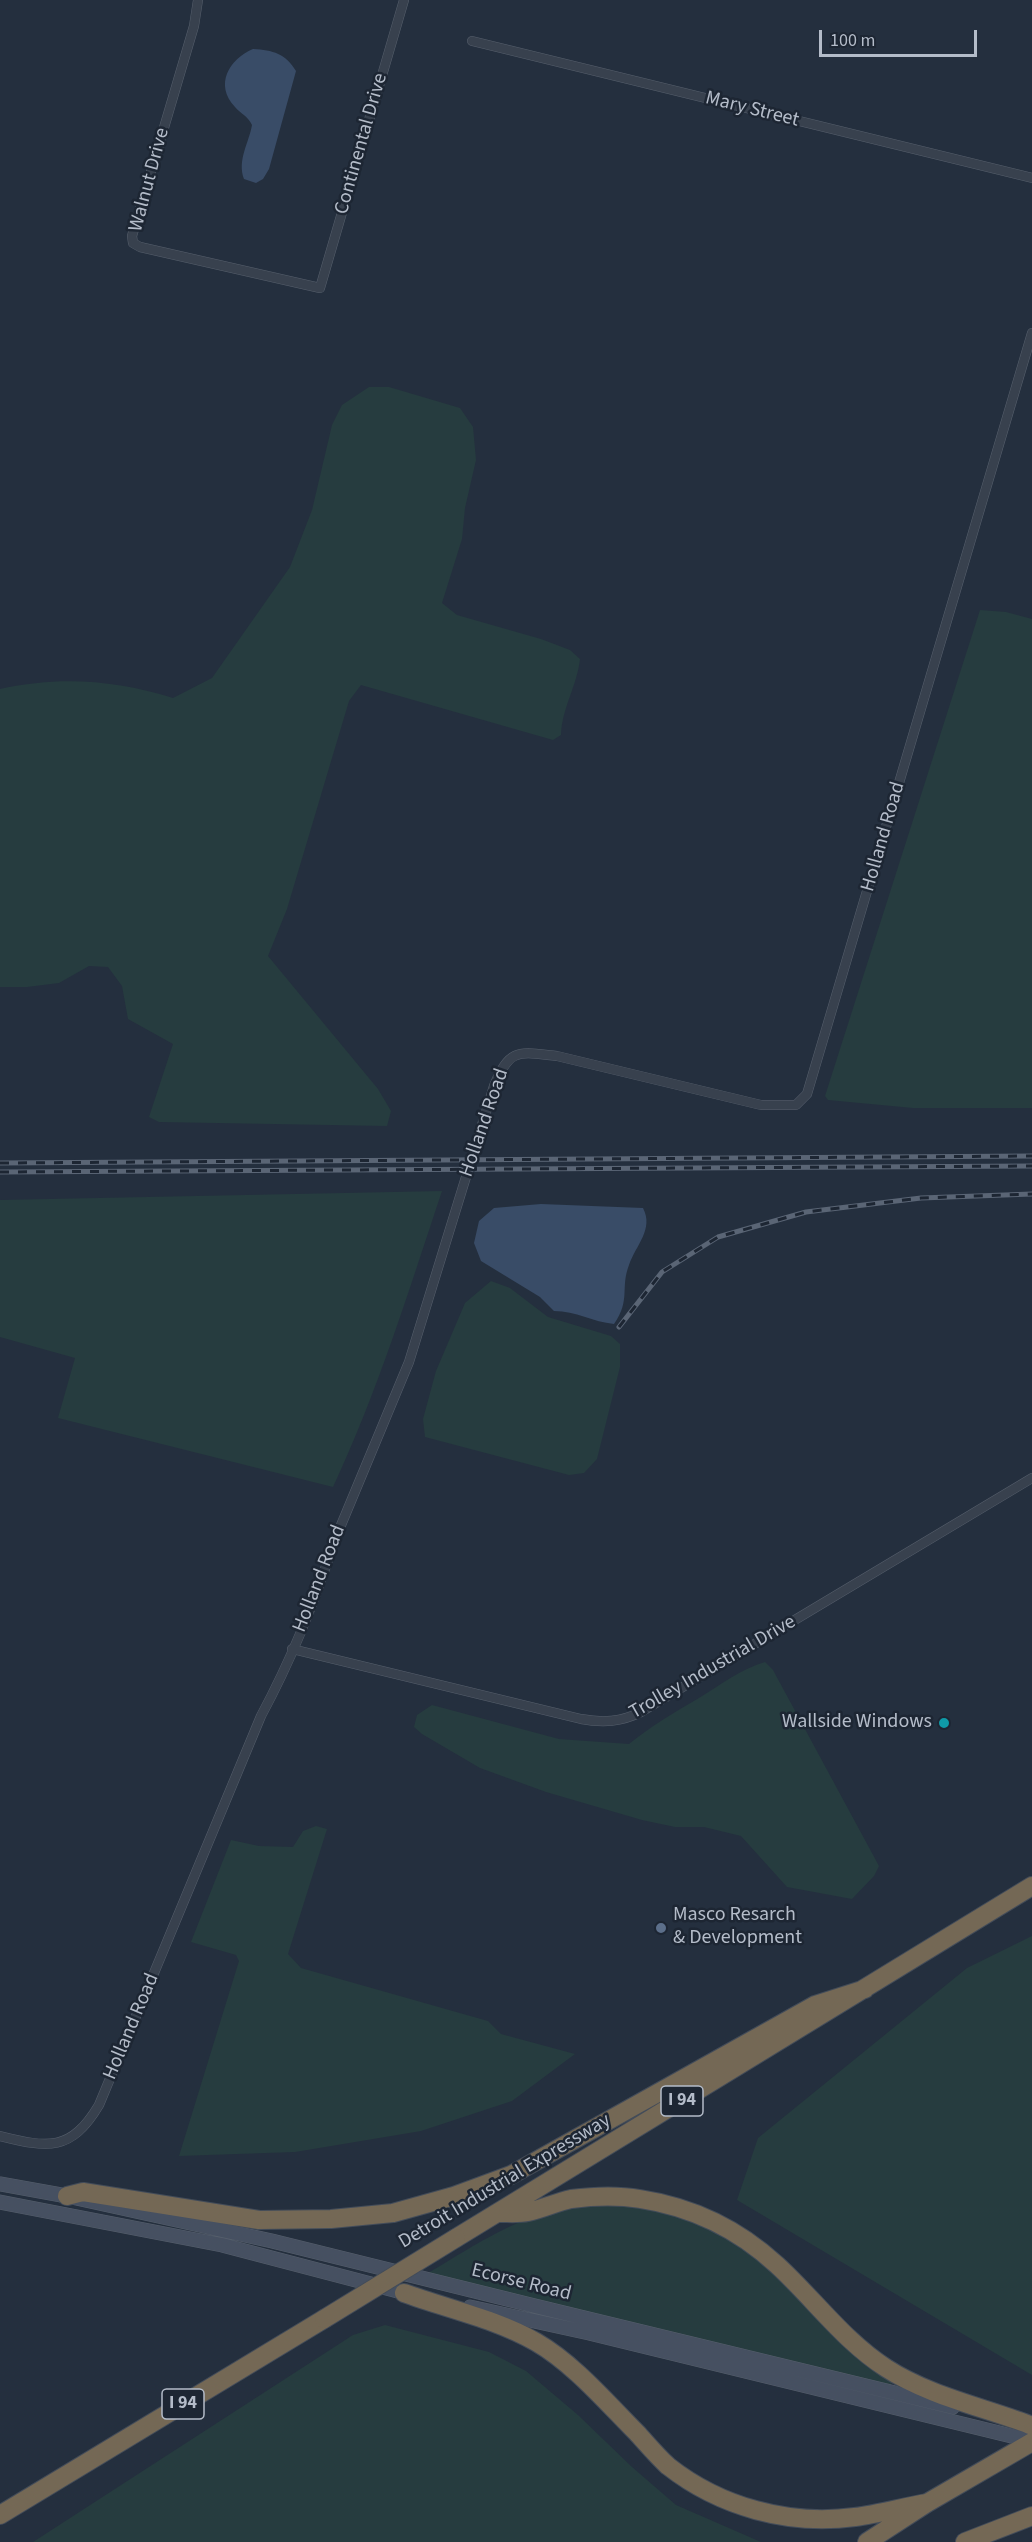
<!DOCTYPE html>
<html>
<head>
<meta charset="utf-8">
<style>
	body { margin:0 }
	#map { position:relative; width:1032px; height:2542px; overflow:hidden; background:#242f3e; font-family:"Source Sans 3",sans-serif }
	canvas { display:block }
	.scale { position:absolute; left:819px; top:30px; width:158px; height:27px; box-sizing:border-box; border:3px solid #b4bcc9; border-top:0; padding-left:8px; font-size:18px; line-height:21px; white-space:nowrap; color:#b4bcc9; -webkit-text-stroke:4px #1d2633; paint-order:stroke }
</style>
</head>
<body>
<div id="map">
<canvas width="1032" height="2542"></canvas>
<div class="scale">100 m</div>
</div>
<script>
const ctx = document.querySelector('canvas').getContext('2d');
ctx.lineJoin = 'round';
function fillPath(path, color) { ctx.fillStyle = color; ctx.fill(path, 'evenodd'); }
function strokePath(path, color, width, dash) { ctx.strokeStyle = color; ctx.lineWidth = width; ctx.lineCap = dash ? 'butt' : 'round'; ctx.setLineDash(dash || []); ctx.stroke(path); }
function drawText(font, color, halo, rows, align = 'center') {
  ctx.font = font + ' "Source Sans 3",sans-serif'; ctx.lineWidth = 5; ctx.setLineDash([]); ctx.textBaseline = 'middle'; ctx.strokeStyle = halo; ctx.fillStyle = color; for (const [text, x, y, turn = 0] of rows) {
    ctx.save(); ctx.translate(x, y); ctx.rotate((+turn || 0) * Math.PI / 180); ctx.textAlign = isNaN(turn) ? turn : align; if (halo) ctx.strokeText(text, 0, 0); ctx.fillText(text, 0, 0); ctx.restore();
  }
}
fillPath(new Path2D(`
	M369 387H389L460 408 473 427 476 460 465 508 462 539 442 603 457 615 541 639 570 650 580 659C577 686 562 708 561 735L553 740 361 685 349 701 287 909 268 956 378 1089 391 1111 387 1126 159 1122 149 1117 173 1044 128 1019 122 986 108 967 89 966 59 983 27 987H0V689C61 676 114 680 173 698L212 678 290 567 312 510 332 425 342 405Z
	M980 610 1006 612 1032 619V1108H913L828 1100 825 1096Z
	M442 1191C409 1290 378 1391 333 1487L58 1418 75 1358 0 1337V1200Z
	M491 1281 510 1288 548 1317 611 1336 620 1344V1367L597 1459 584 1473 569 1475 425 1437 423 1419 436 1371 465 1303Z
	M765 1662 773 1670 879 1866 874 1876 852 1899 787 1887 741 1836 704 1827H675L642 1820 546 1792 480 1768 422 1734 414 1727 417 1715 432 1705 559 1739 629 1744C651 1726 675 1712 699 1698 720 1685 741 1669 765 1662Z
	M316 1826 327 1829 288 1954 301 1968 488 2021 501 2034 575 2054 512 2101 421 2131 295 2152 179 2156 239 1961 236 1955 191 1942 231 1840 259 1846 293 1847 303 1831Z
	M1032 1936V2375L737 2200 758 2138 967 1968Z
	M616 2204 671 2213 727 2236 761 2261 892 2381 891 2385 425 2275C467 2250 512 2219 560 2209 578 2206 597 2205 616 2204Z
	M385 2325 489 2352 526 2371 578 2415 632 2467 676 2505 761 2542H33L353 2335Z`), '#263c3f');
fillPath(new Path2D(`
	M253 49C273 50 286 54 296 71L269 169 263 179 256 183 244 179C237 160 249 143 252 125 248 116 241 114 235 107 214 85 229 59 253 49Z
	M541 1204 643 1208C654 1229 636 1245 629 1265 620 1288 631 1300 614 1324 593 1322 576 1311 554 1311L540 1297 481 1261 474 1243 479 1221 494 1208Z`), '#394c67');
const street = new Path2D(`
	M198 0 194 26 132 236 133 243 140 247 320 288 404 0
	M472 41 1032 178
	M292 1649 581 1719C603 1723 621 1722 641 1712L1032 1478
	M0 2136C48 2148 71 2152 99 2105L261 1716C290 1662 315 1601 334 1542L409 1362 494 1086C510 1047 519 1052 557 1056L761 1105H796L807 1094 1032 333`);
const secondary = new Path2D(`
	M0 2184 67 2196 272 2241 531 2305 953 2407
	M0 2202 222 2245 413 2295
	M470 2307 589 2333 1032 2441`);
const highway = new Path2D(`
	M67 2196 83 2192 259 2220 331 2219 393 2213 454 2196 511 2175 815 2005 865 1989
	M500 2213C509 2213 519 2214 528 2212 542 2209 557 2202 571 2199 594 2196 617 2195 640 2199 692 2207 738 2229 777 2265 814 2299 844 2341 886 2368 929 2396 983 2407 1030 2425
	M456 2238 1032 1886
	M404 2293C448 2309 496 2319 536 2342 574 2364 606 2402 637 2433 647 2444 657 2456 668 2466 720 2507 789 2526 855 2517 879 2514 903 2507 927 2503
	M0 2515 324 2319
	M867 2542 927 2503 1032 2442
	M965 2542 1032 2516`);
strokePath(street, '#565f6c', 10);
strokePath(secondary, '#565f6c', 15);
strokePath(highway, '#434c59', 20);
strokePath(street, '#38414e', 9);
strokePath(secondary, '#465061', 14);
strokePath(highway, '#746855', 18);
const rail = new Path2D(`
	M0 1163 1032 1156
	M0 1172 1032 1166
	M619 1327 662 1272 718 1237 806 1212 921 1198 1032 1194`);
strokePath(rail, '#5a6575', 5);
strokePath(rail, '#1d2633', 3, [9]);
const highwayBridge = new Path2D(`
	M324 2319 456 2238`);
strokePath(highwayBridge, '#434c59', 20, []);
strokePath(highwayBridge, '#746855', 18);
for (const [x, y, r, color] of [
	[944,1723,6,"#0f9aa8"],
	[661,1928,6,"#5c6f8a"]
]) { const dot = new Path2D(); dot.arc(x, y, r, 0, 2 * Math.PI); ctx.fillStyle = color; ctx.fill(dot); strokePath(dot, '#1d2633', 2); }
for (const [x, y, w] of [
	[682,2101,42],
	[183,2404,42]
]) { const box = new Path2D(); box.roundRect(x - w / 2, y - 15, w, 30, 4.5); ctx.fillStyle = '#1d2633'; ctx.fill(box); strokePath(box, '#b4bcc9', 1.5); }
drawText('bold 18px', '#b4bcc9', null, [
	["I 94",682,2101],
	["I 94",183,2404]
]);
drawText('20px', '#b4bcc9', '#1d2633', [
	["Mary Street",752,110,14],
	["Continental Drive",362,144,-74],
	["Walnut Drive",150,180,-75],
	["Holland Road",884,837,-74],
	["Holland Road",485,1123,-71],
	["Holland Road",320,1579,-69],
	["Trolley Industrial Drive",713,1668,-30],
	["Holland Road",132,2027,-67],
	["Detroit Industrial Expressway",505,2182,-31],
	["Ecorse Road",521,2283,14]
]);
drawText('20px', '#b4bcc9', '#1d2633', [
	["Wallside Windows",932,1723],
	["Masco Resarch",673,1916,"left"],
	["& Development",673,1939,"left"]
], 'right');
</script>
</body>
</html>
